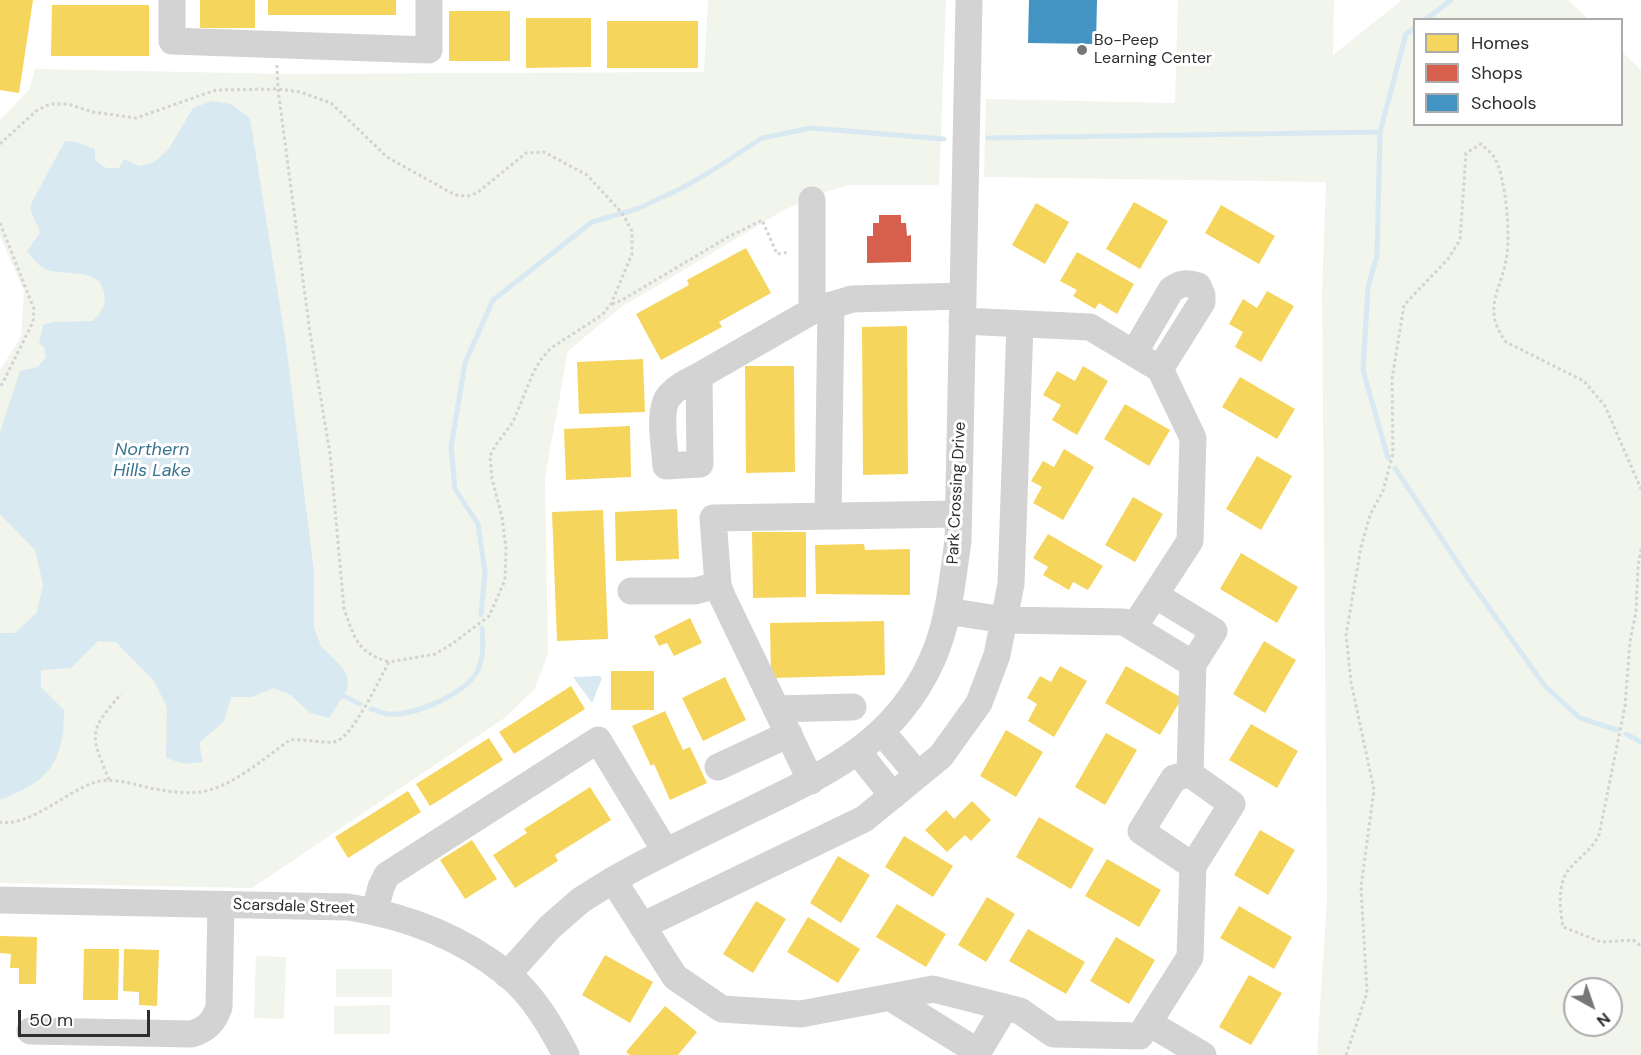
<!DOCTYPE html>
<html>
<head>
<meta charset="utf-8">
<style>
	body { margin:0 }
	#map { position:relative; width:1641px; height:1055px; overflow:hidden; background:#fff; font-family:"DM Sans",sans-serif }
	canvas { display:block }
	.legend { position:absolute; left:1413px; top:18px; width:210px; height:108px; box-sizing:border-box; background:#fff; border:2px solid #ababab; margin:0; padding:8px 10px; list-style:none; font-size:18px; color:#2e2e2e }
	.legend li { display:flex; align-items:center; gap:12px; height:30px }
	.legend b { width:30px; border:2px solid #ababab }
	.north { position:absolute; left:1563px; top:977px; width:60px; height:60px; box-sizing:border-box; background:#fff; border:2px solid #ababab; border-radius:50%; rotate:140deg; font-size:16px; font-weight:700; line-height:24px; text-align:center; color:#2e2e2e }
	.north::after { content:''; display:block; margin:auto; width:21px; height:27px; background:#777; clip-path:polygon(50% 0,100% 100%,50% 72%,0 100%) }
	.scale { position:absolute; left:18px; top:1010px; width:132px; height:27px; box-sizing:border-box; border:3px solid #2e2e2e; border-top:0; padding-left:8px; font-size:18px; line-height:21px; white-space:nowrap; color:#2e2e2e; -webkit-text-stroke:4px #fff; paint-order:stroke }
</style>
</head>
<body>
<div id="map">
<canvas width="1641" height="1055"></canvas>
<ul class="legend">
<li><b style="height:16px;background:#f6d55c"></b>Homes</li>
<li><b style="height:16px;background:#d6604d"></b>Shops</li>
<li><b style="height:16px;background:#4393c3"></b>Schools</li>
</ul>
<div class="north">N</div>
<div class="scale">50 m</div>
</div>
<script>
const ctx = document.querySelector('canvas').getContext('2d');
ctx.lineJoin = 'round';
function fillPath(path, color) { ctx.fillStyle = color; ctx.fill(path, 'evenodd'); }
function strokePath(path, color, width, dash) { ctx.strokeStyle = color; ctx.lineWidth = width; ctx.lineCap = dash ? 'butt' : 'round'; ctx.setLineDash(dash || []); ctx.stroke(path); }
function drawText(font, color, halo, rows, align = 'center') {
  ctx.font = font + ' "DM Sans",sans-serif'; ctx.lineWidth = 6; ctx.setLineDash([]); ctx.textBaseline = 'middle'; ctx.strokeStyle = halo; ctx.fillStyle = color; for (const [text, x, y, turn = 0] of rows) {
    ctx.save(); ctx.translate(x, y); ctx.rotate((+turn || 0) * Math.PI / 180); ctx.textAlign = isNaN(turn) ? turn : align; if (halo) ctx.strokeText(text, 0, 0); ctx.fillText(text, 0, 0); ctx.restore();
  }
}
fillPath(new Path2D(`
	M708 0H946L939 185H850L825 192 784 210 620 308 568 351 545 478 548 654 534 690 503 719 252 888 0 883V370L21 337 24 291 0 236V120L29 90 35 69 288 74 704 72Z
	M1178 0H1334L1333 55 1402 0H1568L1588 19 1414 20V124H1622V52L1641 70V1055H1317L1327 898 1322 293 1326 182 984 177 986 99 1175 103ZM1575 989H1611V1025H1575Z
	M256 956 286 957 284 1019 254 1018Z
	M336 969H392V997H336Z
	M390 1005V1034H334V1006Z`), '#f1f5ec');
fillPath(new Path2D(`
	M212 101 231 104 250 118 286 344 314 573V628L321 646 340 665 347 675 348 688 329 718 310 713 291 695 273 688 252 697H231L224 721 199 743 203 762 185 764 166 758 167 707 154 681 116 642 98 641 71 668 41 670V687L64 710C64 763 49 781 0 800V633H15L37 612 43 585 35 550 0 514V432L20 371 38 367 46 357 44 347 39 343 43 325 53 322 93 321C101 312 107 305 104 292 99 265 62 278 43 268 37 264 32 257 27 251L40 233C37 222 30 216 31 204L65 141 77 142 95 149V160L106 168H119L124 159 140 166 154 162 168 150 193 108Z
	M600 676 602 678 592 703 573 677Z`), '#d8e9f2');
fillPath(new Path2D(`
	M0 0H33L19 93 0 90Z
	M200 0H255V28H200Z
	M268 0H396V15H268Z
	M52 5H149V56H51Z
	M449 11H510V61H449Z
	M526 18H591V67L526 68Z
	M607 21H698V68H607Z
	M1134 202 1168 221 1140 269 1106 249Z
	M1036 203 1069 222 1045 264 1012 245Z
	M1221 205 1275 236 1259 264 1205 233Z
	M746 248 771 293 719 322 722 327 661 360 636 314 689 285 687 280Z
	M1077 252 1134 284 1117 314 1099 303 1095 309 1073 296 1077 290 1060 281Z
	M1267 291 1294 306 1261 362 1235 347 1243 332 1229 324 1243 299 1257 308Z
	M907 326 908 474 863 475 862 327Z
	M643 359 645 412 579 414 577 362Z
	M745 366H794L795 472 746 473Z
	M1083 366 1108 381 1077 435 1052 420 1061 405 1043 395 1057 371 1075 381Z
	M1240 377 1295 409 1277 439 1222 407Z
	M1125 404 1170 430 1149 466 1104 439Z
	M630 426 631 477 566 480 564 429Z
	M1064 449 1094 467 1063 520 1033 503 1042 487 1031 481 1043 461 1054 467Z
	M1257 456 1292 476 1261 530 1226 509Z
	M1133 497 1163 514 1135 562 1105 545Z
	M677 509 679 559 616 561 615 512Z
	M603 510 608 639 557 641 552 512Z
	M752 532H806V597L753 598Z
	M1048 534 1103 566 1088 590 1073 582 1069 590 1043 575 1048 567 1033 558Z
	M864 544 865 550 910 549V595L816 594 815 545Z
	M1241 553 1298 587 1277 623 1220 589Z
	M690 618 702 643 674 656 667 643 659 646 654 636Z
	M884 621 885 675 771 678 770 623Z
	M1264 641 1296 660 1265 713 1233 694Z
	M1060 666 1087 681 1054 737 1028 721 1037 704 1027 698 1040 676 1051 682Z
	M1126 666 1182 698 1160 735 1105 703Z
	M611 671H654V710H611Z
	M725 677 746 720 703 741 682 698Z
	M571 686 585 709 514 754 499 732Z
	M665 711 683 750 690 747 707 783 670 800 654 764 651 766 632 726Z
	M1251 724 1298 751 1277 788 1229 760Z
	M1006 730 1043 752 1016 797 980 776Z
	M1106 733 1137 750 1105 805 1075 787Z
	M489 738 503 760 430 806 416 784Z
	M590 787 611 820 555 855 558 861 515 888 493 855 527 833 524 829Z
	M408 791 421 812 348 858 335 837Z
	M972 801 991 820 971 841 965 835 947 852 925 830 946 810 954 819Z
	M1039 817 1094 849 1071 889 1016 857Z
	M1260 830 1295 850 1268 895 1234 875Z
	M904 836 953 866 933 897 885 867Z
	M472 840 497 879 465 899 440 860Z
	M838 856 870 875 841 923 810 903Z
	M1107 859 1161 890 1139 927 1085 896Z
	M987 897 1015 914 986 962 958 945Z
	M756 901 786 919 753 973 723 954Z
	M897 904 946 934 926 967 876 937Z
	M1239 906 1292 937 1274 969 1220 938Z
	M808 917 860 949 838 983 787 952Z
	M1028 929 1085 962 1066 994 1009 961Z
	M0 936 37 937 36 984H19V968H10L11 954 0 953Z
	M1116 937 1155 960 1129 1004 1090 981Z
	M84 949H119L118 1000H83Z
	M124 949 159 950 157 1006 139 1005V992L123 991Z
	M605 955 653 982 630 1023 582 995Z
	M1249 975 1282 993 1251 1045 1219 1027Z
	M665 1006 697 1032 678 1055H630L626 1052Z`), '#f6d55c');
fillPath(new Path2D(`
	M879 215H901V223H906L907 236 911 235V262L867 263V236H873V223H879Z`), '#d6604d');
fillPath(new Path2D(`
	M1029 0H1097L1096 44 1028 43Z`), '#4393c3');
strokePath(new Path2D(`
	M1425 20 1451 0
	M988 138 1380 132
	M1388 458 1363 370 1368 287 1377 256 1380 132 1406 34 1414 28
	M1395 468 1465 574 1545 686 1580 718 1617 730
	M481 615 485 573 478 524 455 489 451 447 465 363 493 300 592 222 637 209 682 188 713 170 762 138 811 128 944 139
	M337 693 360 704
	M371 709C377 710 383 714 389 714 415 716 467 693 478 670 484 657 483 641 482 628
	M1626 734 1641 742`), '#d8e9f2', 5);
strokePath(new Path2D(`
	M277 65 278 89 310 333 330 454 344 609C355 639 357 652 389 662
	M0 144 36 111 50 104H68L93 112 136 118 216 90 278 89 300 92 331 103 387 157 455 195 468 196 477 193 526 153 544 152 587 175 622 213 632 231V254L611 304 602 315 551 348 542 358 534 371 513 422 495 446 490 456 492 479 502 517 506 548 505 580 489 616 452 644 435 654 389 662C379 680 354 734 337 741 327 745 305 738 290 740 264 758 230 789 199 792 184 794 169 791 154 789 136 785 114 777 96 782 66 791 31 827 0 822
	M0 223 34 309 33 322 0 388
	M612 304 622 300 728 237 762 220 777 254 789 252
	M1641 549 1638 567 1636 612 1630 641 1625 706 1599 835C1592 849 1581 856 1571 867 1556 883 1560 908 1563 927L1601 942 1633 940 1641 946
	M109 780C91 734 87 733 121 694
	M1346 1055 1367 993 1361 887 1374 790 1351 682 1346 635 1361 547 1370 515 1383 491 1393 453 1392 379 1404 305 1448 259 1460 240 1466 153 1481 144C1485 148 1491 152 1494 157 1506 176 1510 232 1507 254 1503 289 1480 307 1506 342L1584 381 1605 406 1641 489`), '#d3d3d3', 3, [3, 3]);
strokePath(new Path2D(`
	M172 0V41L429 50V0
	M812 200V311
	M962 321 1090 327 1160 369 1193 438 1190 541 1134 627
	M1134 353 1171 290C1180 283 1187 282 1198 286L1202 295V302L1160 369
	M699 376C689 381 678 386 670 395 657 408 665 448 666 466L700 464 699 376 812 311 852 299 963 296
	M828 516 831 305
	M631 591H695L718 585
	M1155 595 1214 631 1193 664
	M947 611 1004 620 1124 622 1193 664 1190 774
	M776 709 853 707
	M882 732 918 775
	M858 752 893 796
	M718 767 789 734
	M1190 774 1174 778 1141 831 1193 866
	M811 781 722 596 718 585 713 518 958 514
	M613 880 675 977 722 1009 801 1014 933 989 1020 1011 1053 1034 1140 1036 1190 957 1193 866 1232 804 1190 774
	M0 900 348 907C406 916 461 937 507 974 533 995 551 1026 566 1055
	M375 911 381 887 387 875 598 740 666 852
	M642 926 864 819 941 756 979 703 997 655 1011 584 1020 324
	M507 975 550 927 581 900 613 880C660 853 710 830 759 806 833 770 896 740 932 660 949 623 952 581 958 541L969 0
	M891 998 978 1052 1005 1007
	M1149 1023 1203 1055
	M30 1031 192 1034C207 1029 214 1022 219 1007L221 905`), '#d3d3d3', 27);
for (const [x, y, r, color] of [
	[1082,50,6,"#777"]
]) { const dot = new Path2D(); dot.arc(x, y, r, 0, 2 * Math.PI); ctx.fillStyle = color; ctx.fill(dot); strokePath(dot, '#fff', 2); }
drawText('16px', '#2e2e2e', '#fff', [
	["Bo-Peep",1094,41],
	["Learning Center",1094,59]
], 'left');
drawText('16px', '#2e2e2e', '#fff', [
	["Park Crossing Drive",957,493,-87],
	["Scarsdale Street",294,907,2]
]);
drawText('italic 18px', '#3b7491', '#fff', [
	["Northern",152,450],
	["Hills Lake",152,471]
]);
</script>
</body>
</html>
